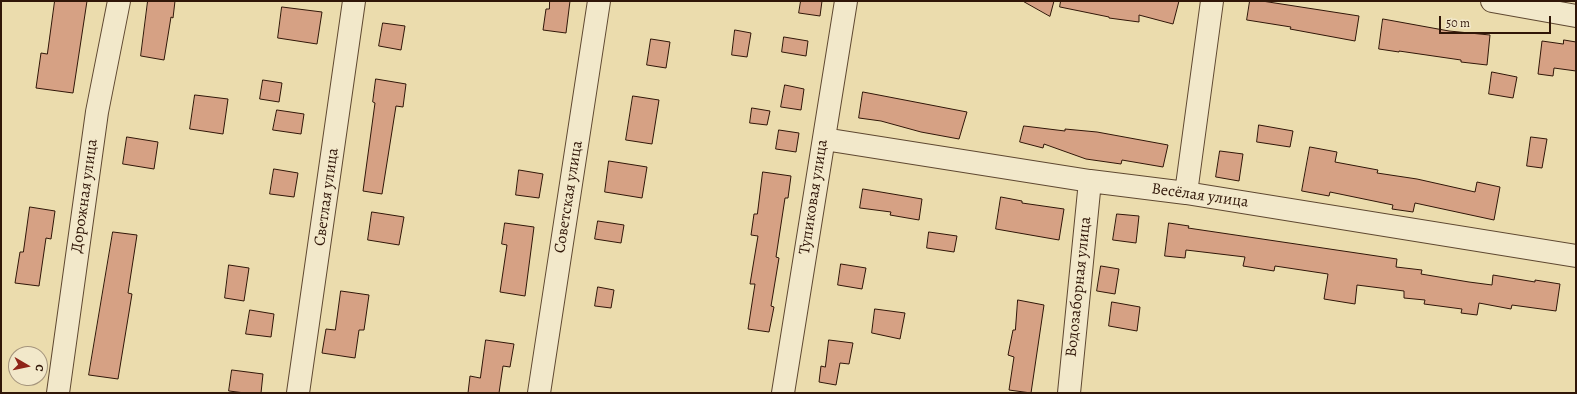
<!DOCTYPE html>
<html>
<head>
<meta charset="utf-8">
<style>
	body { margin:0 }
	#map { position:relative; width:1577px; height:394px; overflow:hidden; background:#ebdcad; font-family:Alegreya,serif }
	canvas { display:block }
	.frame { position:absolute; inset:0; border:2px solid #301608; pointer-events:none }
	.north { position:absolute; left:8px; top:346px; width:40px; height:40px; box-sizing:border-box; background:#f2e8ca; border:1px solid #a4947c; border-radius:50%; rotate:99deg; font-size:11px; font-weight:700; line-height:16px; text-align:center; color:#301608 }
	.north::after { content:''; display:block; margin:auto; width:14px; height:18px; background:#8f2418; clip-path:polygon(50% 0,100% 100%,50% 72%,0 100%) }
	.scale { position:absolute; left:1439px; top:16px; width:112px; height:18px; box-sizing:border-box; border:2px solid #301608; border-top:0; padding-left:5px; font-size:12px; line-height:14px; white-space:nowrap; color:#301608; -webkit-text-stroke:3px #f2e8ca; paint-order:stroke }
</style>
</head>
<body>
<div id="map">
<canvas width="1577" height="394"></canvas>
<div class="frame"></div>
<div class="north">С</div>
<div class="scale">50 m</div>
</div>
<script>
const ctx = document.querySelector('canvas').getContext('2d');
ctx.lineJoin = 'round';
function fillPath(path, color) { ctx.fillStyle = color; ctx.fill(path, 'evenodd'); }
function strokePath(path, color, width, dash) { ctx.strokeStyle = color; ctx.lineWidth = width; ctx.lineCap = dash ? 'butt' : 'round'; ctx.setLineDash(dash || []); ctx.stroke(path); }
function drawText(font, color, halo, rows, align = 'center') {
  ctx.font = font + ' Alegreya,serif'; ctx.lineWidth = 4; ctx.setLineDash([]); ctx.textBaseline = 'middle'; ctx.strokeStyle = halo; ctx.fillStyle = color; for (const [text, x, y, turn = 0] of rows) {
    ctx.save(); ctx.translate(x, y); ctx.rotate((+turn || 0) * Math.PI / 180); ctx.textAlign = isNaN(turn) ? turn : align; if (halo) ctx.strokeText(text, 0, 0); ctx.fillText(text, 0, 0); ctx.restore();
  }
}
const building = new Path2D(`
	M55 1H87L73 93 36 88 41 53 47 54Z
	M148 1H175L173 18 171 17 164 60 141 56Z
	M550 1H570L566 33 543 30 546 9H549Z
	M801 1H822L820 16 799 13Z
	M1023 1H1054L1050 16Z
	M1061 1H1179L1173 24 1139 15V22L1109 18V17L1060 7Z
	M1250 1H1262L1359 16 1355 41 1290 29 1291 27 1247 20Z
	M282 7 322 12 317 44 278 38Z
	M1383 19 1449 31 1490 35 1487 65 1461 62V60L1399 51V52L1379 49Z
	M383 23 405 26 401 50 379 46Z
	M735 30 751 33 747 57 732 55Z
	M784 37 808 41 806 56 782 52Z
	M651 39 670 42 666 68 647 65Z
	M1564 40 1576 42V71L1554 68 1553 76 1538 74 1542 41 1563 44Z
	M1492 72 1517 77 1513 98 1489 94Z
	M376 79 406 84 403 107 396 106 382 194 363 191 375 103 373 102Z
	M263 80 282 83 279 102 260 99Z
	M785 85 804 89 801 110 781 107Z
	M863 92 967 112 959 139 921 132 881 121 859 118Z
	M195 95 228 99 223 134 190 129Z
	M633 96 659 100 652 144 626 140Z
	M752 108 770 111 767 125 750 123Z
	M277 110 304 114 301 134 273 130Z
	M1259 125 1293 131 1290 147 1257 142Z
	M1024 126 1065 131V129L1097 132 1168 145 1163 167 1122 160 1121 164 1086 159 1044 144 1043 148 1020 142Z
	M779 130 799 133 796 152 776 149Z
	M127 137 158 142 154 169 123 164Z
	M1531 137 1547 139 1542 168 1527 166Z
	M1310 147 1337 152 1335 162 1378 170 1377 173 1417 179 1475 192 1477 182 1500 187 1494 220 1415 203 1413 212 1392 209 1393 205 1330 192 1329 196 1302 191Z
	M1220 151 1243 154 1239 181 1216 177Z
	M609 161 647 167 642 198 605 192Z
	M274 169 298 173 294 197 270 194Z
	M519 170 543 174 539 198 516 195Z
	M763 172 791 176 788 198H785L776 257 779 258 771 306 774 307 769 332 748 329 755 284H750L758 236 751 235 754 214H757Z
	M863 189 922 199 919 220 890 215 891 212 860 208Z
	M1001 197 1022 201V203L1064 209 1059 240 996 229Z
	M30 207 55 211 51 239 46 238 39 286 15 283 20 252H23Z
	M372 212 404 217 399 245 368 240Z
	M1117 214 1139 216 1136 243 1113 240Z
	M598 221 624 225 621 243 595 239Z
	M505 223 534 227 525 296 500 292 507 245 502 244Z
	M1169 223 1189 226 1188 228 1397 259 1396 267 1422 270 1421 274 1469 282 1492 285 1493 275 1535 282V280L1560 284 1556 311 1512 305 1511 309 1479 303 1477 315 1461 313 1462 309 1424 304 1425 300 1404 298V291L1357 285 1355 304 1324 299 1328 274 1275 266 1274 271 1243 266 1245 257 1186 250 1185 258 1165 256Z
	M113 232 137 235 128 293 132 294 118 379 89 375Z
	M929 232 957 236 954 252 927 248Z
	M841 264 866 268 862 289 838 285Z
	M229 265 249 268 244 301 225 298Z
	M1101 266 1119 269 1115 294 1097 291Z
	M598 287 614 290 611 308 595 306Z
	M341 291 369 295 364 330H359L355 358 322 353 326 329 335 330Z
	M1018 300 1044 305 1031 393 1009 390 1014 357 1008 355 1013 330H1015Z
	M1112 302 1140 307 1137 331 1109 326Z
	M875 309 905 313 900 339 872 333Z
	M250 310 274 314 271 337 246 334Z
	M486 340 514 344 510 367 503 366 499 393H468L470 376 480 378Z
	M829 340 853 343 849 364 840 363 836 385 819 382 821 366 825 367Z
	M232 370 263 374 261 393H245L229 391Z`);
fillPath(building, '#d6a184');
strokePath(building, '#301608', 1);
const minor = new Path2D(`
	M1492 1 1576 16
	M824 139 1090 181 1186 193 1576 256
	M1186 193 1212 1
	M58 393 97 112 119 1
	M298 393 354 1
	M539 393 599 1
	M783 393 846 1
	M1069 393 1090 181`);
strokePath(minor, '#5f4831', 24);
strokePath(minor, '#f2e8ca', 22);
drawText('16px', '#301608', '#f2e8ca', [
	["Дорожная улица",85,196,-82],
	["Весёлая улица",1200,196,8],
	["Светлая улица",327,197,-82],
	["Советская улица",569,197,-81],
	["Тупиковая улица",814,197,-81],
	["Водозаборная улица",1079,287,-84]
]);
</script>
</body>
</html>
